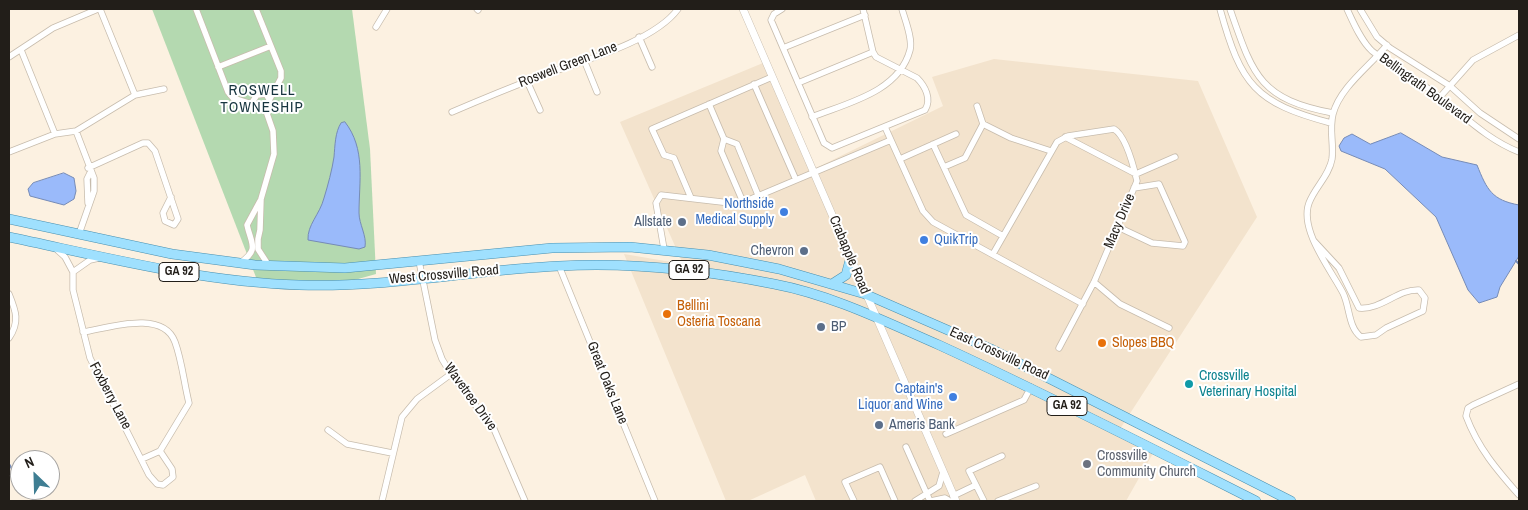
<!DOCTYPE html>
<html>
<head>
<meta charset="utf-8">
<style>
	body { margin:0 }
	#map { position:relative; width:1528px; height:510px; overflow:hidden; background:#fcf1e1; font-family:"Archivo Narrow",sans-serif }
	canvas { display:block }
	.frame { position:absolute; inset:0; border:10px solid #221e19; pointer-events:none }
	.north { position:absolute; left:10px; top:450px; width:50px; height:50px; box-sizing:border-box; background:#fff; border:1px solid #a7a5a3; border-radius:50%; rotate:336deg; font-size:14px; font-weight:700; line-height:20px; text-align:center; color:#221e19 }
	.north::after { content:''; display:block; margin:auto; width:18px; height:22px; background:#3f7e93; clip-path:polygon(50% 0,100% 100%,50% 72%,0 100%) }
</style>
</head>
<body>
<div id="map">
<canvas width="1528" height="510"></canvas>
<div class="frame"></div>
<div class="north">N</div>
</div>
<script>
const ctx = document.querySelector('canvas').getContext('2d');
ctx.lineJoin = 'round';
function fillPath(path, color) { ctx.fillStyle = color; ctx.fill(path, 'evenodd'); }
function strokePath(path, color, width, dash) { ctx.strokeStyle = color; ctx.lineWidth = width; ctx.lineCap = dash ? 'butt' : 'round'; ctx.setLineDash(dash || []); ctx.stroke(path); }
function drawText(font, color, halo, rows, align = 'center') {
  ctx.font = font + ' "Archivo Narrow",sans-serif'; ctx.lineWidth = 4; ctx.setLineDash([]); ctx.textBaseline = 'middle'; ctx.strokeStyle = halo; ctx.fillStyle = color; for (const [text, x, y, turn = 0] of rows) {
    ctx.save(); ctx.translate(x, y); ctx.rotate((+turn || 0) * Math.PI / 180); ctx.textAlign = isNaN(turn) ? turn : align; if (halo) ctx.strokeText(text, 0, 0); ctx.fillText(text, 0, 0); ctx.restore();
  }
}
fillPath(new Path2D(`
	M994 59 1198 81 1257 217 1120 429 1156 448 1126 501H816L805 475 748 501H726L624 254 683 264 620 122 763 63 810 171 943 106 932 77Z`), '#f3e3cd');
fillPath(new Path2D(`
	M152 9H352L370 149 376 274 319 290 259 285Z`), '#b4d9b0');
const water = new Path2D(`
	M345 122C366 149 359 181 359 213 359 224 367 236 365 247L359 249 308 240C307 225 320 214 324 198 328 185 332 170 334 157 335 146 335 132 341 123Z
	M1401 133 1442 157 1477 165C1487 190 1492 200 1519 205V256L1500 287 1497 297 1479 303 1468 290 1436 217 1385 169 1341 151 1339 146 1344 138 1352 134 1370 144Z
	M64 173 74 178 76 191 74 199 64 205 30 196 28 189 33 183Z`);
fillPath(water, '#9abafa');
strokePath(water, '#768bb6', 1);
strokePath(new Path2D(`
	M1516 261 1519 264
	M9 464 20 482
	M26 490 34 501`), '#768bb6', 2);
const minor = new Path2D(`
	M100 9 135 95
	M196 9 228 92 233 98 265 108
	M256 9 281 71V78L265 108
	M477 9 478 10
	M782 9 774 14 771 20 824 143 832 148 925 110C932 99 925 86 917 78L876 57 873 52 863 9
	M1220 9C1241 85 1255 103 1331 123
	M1230 9C1253 75 1259 99 1333 113
	M1347 9C1353 22 1361 41 1372 51 1389 65 1409 75 1426 87 1458 109 1483 138 1519 152
	M1360 9 1377 37 1390 48 1450 86 1480 113 1519 139
	M376 27 387 9
	M639 37 652 67
	M783 48 865 15
	M21 50 55 134
	M9 57 53 28 98 9
	M584 60 597 92
	M218 67 271 46
	M527 81 540 110
	M798 83 873 52
	M754 84 796 180
	M1440 97 1473 60 1519 35
	M709 104 724 139 721 151 743 202
	M256 105 253 101 257 95 266 94 269 99
	M977 106 983 124 1011 138 1051 151
	M265 108 273 131 274 154 261 199 260 230 258 239V249L269 266
	M452 112C480 100 509 88 538 77 578 62 653 43 678 9
	M812 117C847 103 899 92 910 50 913 39 905 20 902 9
	M885 127 923 211 933 222 1083 304
	M76 131 94 178V191L79 234
	M1065 137 1136 174 1175 157
	M724 139 737 144 758 195
	M933 144 966 215 1003 236
	M9 152 55 134 76 131 135 95 164 89
	M900 159 956 134
	M944 167 965 158 983 124
	M88 168 143 143H148L155 151 178 219 174 225 165 221 163 213 171 197
	M691 198 674 158 664 155 652 129 772 77
	M88 203 87 179 90 173
	M1118 227 1152 243 1183 246 1185 242 1159 184 1134 188
	M1314 241 1339 268 1359 308C1382 310 1397 289 1419 290L1425 298 1423 311 1386 328 1376 335 1361 337C1348 327 1350 307 1343 293 1331 270 1299 230 1309 203 1315 187 1329 176 1332 159 1334 144 1329 129 1333 114 1340 87 1370 66 1387 45
	M55 248 65 257 73 272V290L90 358 149 475 157 484 163 485 173 477 172 469 160 451
	M664 249 656 203 661 195 739 204 891 140
	M993 254 1057 142 1068 136 1114 129C1126 136 1134 168 1137 181L1094 282 1059 348
	M419 261 435 340 442 359 451 374 494 429 525 501
	M240 263C260 249 251 244 247 225L260 201
	M559 266 655 501
	M73 272 90 260 99 258
	M1094 282 1120 304 1169 328
	M9 294C16 311 20 322 9 338
	M83 332C108 328 163 309 175 342 182 361 184 383 189 403L160 451 142 459
	M1519 384 1473 405 1468 408 1466 416C1478 448 1497 470 1519 495
	M328 430 347 444 392 453
	M946 434 1024 400 1031 387
	M906 447 930 501
	M953 496 976 485
	M382 501 402 417 417 399 451 374
	M854 501 845 482 880 467 895 501
	M915 501 939 486 943 472
	M931 501 945 498 950 501
	M984 501 969 471 1002 456
	M998 501 1036 486`);
const tertiary = new Path2D(`
	M743 9 956 501`);
const primary = new Path2D(`
	M9 219 172 254 255 265 345 268 552 248 630 247 708 255 779 269 865 294 991 349 1291 501
	M9 237C105 257 201 282 299 285 386 288 473 270 559 266 631 262 704 270 774 284 832 295 886 322 939 345 1046 394 1151 448 1256 501
	M832 284 846 275 850 260`);
strokePath(minor, '#c7bcad', 7);
strokePath(tertiary, '#c7bcad', 8);
strokePath(primary, '#4a8fae', 10);
strokePath(minor, '#fff', 5.5);
strokePath(tertiary, '#fff', 7);
strokePath(primary, '#9fe0fe', 9);
for (const [x, y, r, color] of [
	[784,212,5,"#3f7fe0"],
	[682,222,5,"#5c6f8a"],
	[924,240,5,"#3f7fe0"],
	[804,251,5,"#5c6f8a"],
	[667,314,5,"#e8710a"],
	[821,327,5,"#5c6f8a"],
	[1102,343,5,"#e8710a"],
	[1189,384,5,"#0f9aa8"],
	[953,397,5,"#3f7fe0"],
	[879,425,5,"#5c6f8a"],
	[1087,464,5,"#6b7280"]
]) { const dot = new Path2D(); dot.arc(x, y, r, 0, 2 * Math.PI); ctx.fillStyle = color; ctx.fill(dot); strokePath(dot, '#fff', 2); }
for (const [x, y, w] of [
	[689,270,40],
	[179,272,40],
	[1067,406,40]
]) { const box = new Path2D(); box.roundRect(x - w / 2, y - 9.5, w, 19, 4); ctx.fillStyle = '#fff'; ctx.fill(box); strokePath(box, '#221e19', 1); }
drawText('bold 12px', '#221e19', null, [
	["GA 92",689,270],
	["GA 92",179,272],
	["GA 92",1067,406]
]);
drawText('14px', '#221e19', '#fff', [
	["Roswell Green Lane",568,65,-21],
	["Bellingrath Boulevard",1425,89,36],
	["Macy Drive",1120,221,-67],
	["Crabapple Road",849,255,67],
	["West Crossville Road",444,275,-5],
	["East Crossville Road",999,354,25],
	["Great Oaks Lane",607,383,68],
	["Foxberry Lane",110,396,62],
	["Wavetree Drive",470,397,54]
]);
drawText('14px', '#366cbe', '#fff', [
	["Northside",774,204],
	["Medical Supply",774,220],
	["QuikTrip",934,240,"left"],
	["Captain's",943,389],
	["Liquor and Wine",943,405]
], 'right');
drawText('14px', '#4e5e75', '#fff', [
	["Allstate",672,222],
	["Chevron",794,251],
	["BP",831,327,"left"],
	["Ameris Bank",889,425,"left"]
], 'right');
drawText('14px', '#c56008', '#fff', [
	["Bellini",677,306],
	["Osteria Toscana",677,322],
	["Slopes BBQ",1112,343]
], 'left');
drawText('14px', '#0d838f', '#fff', [
	["Crossville",1199,376],
	["Veterinary Hospital",1199,392]
], 'left');
drawText('14px', '#5b616d', '#fff', [
	["Crossville",1097,456],
	["Community Church",1097,472]
], 'left');
ctx.letterSpacing = '1px';
drawText('15px', '#17353f', '#fff', [
	["ROSWELL",262,91],
	["TOWNESHIP",262,108]
]);
ctx.letterSpacing = '0px';
</script>
</body>
</html>
